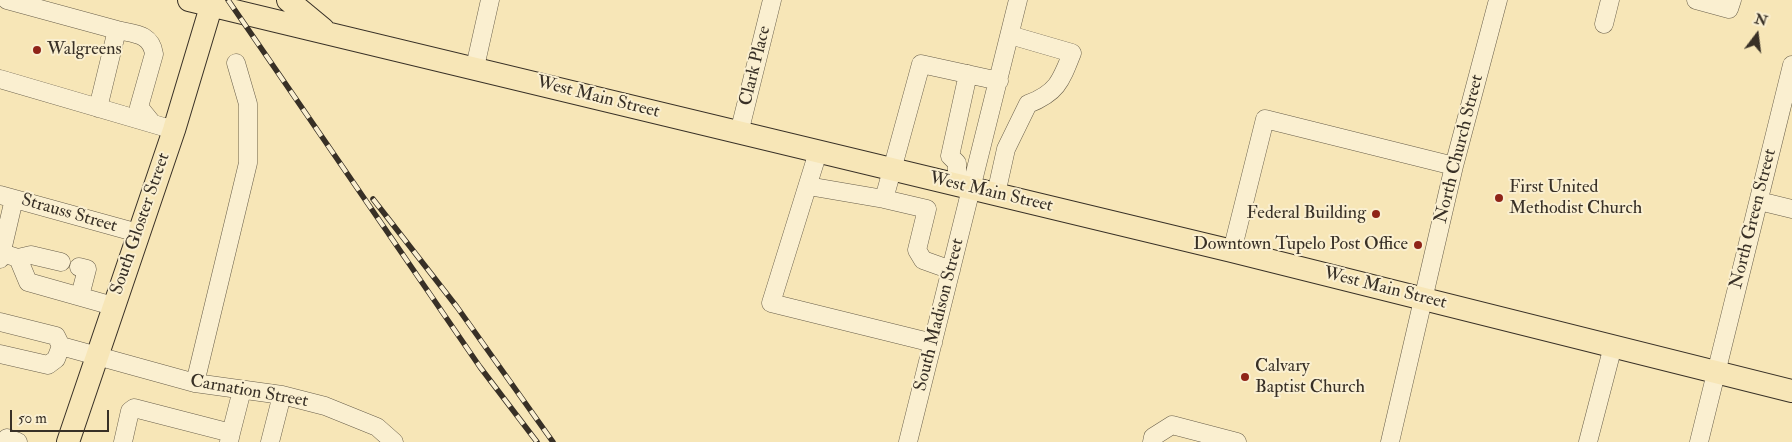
<!DOCTYPE html>
<html>
<head>
<meta charset="utf-8">
<style>
	body { margin:0 }
	#map { position:relative; width:1792px; height:442px; overflow:hidden; background:#f7e6b7; font-family:"IM FELL Double Pica",serif }
	canvas { display:block }
	.north { position:absolute; left:1732px; top:10px; width:50px; height:50px; -webkit-text-stroke:4px #faefd0; paint-order:stroke; rotate:15deg; font-size:14px; font-weight:700; line-height:20px; text-align:center; color:#383026 }
	.north::after { content:''; display:block; margin:auto; width:18px; height:22px; background:#383026; clip-path:polygon(50% 0,100% 100%,50% 72%,0 100%) }
	.scale { position:absolute; left:10px; top:410px; width:99px; height:22px; box-sizing:border-box; border:2px solid #383026; border-top:0; padding-left:6px; font-size:15px; line-height:18px; white-space:nowrap; color:#383026; -webkit-text-stroke:4px #faefd0; paint-order:stroke }
</style>
</head>
<body>
<div id="map">
<canvas width="1792" height="442"></canvas>
<div class="north">N</div>
<div class="scale">50 m</div>
</div>
<script>
const ctx = document.querySelector('canvas').getContext('2d');
ctx.lineJoin = 'round';
function strokePath(path, color, width, dash) { ctx.strokeStyle = color; ctx.lineWidth = width; ctx.lineCap = dash ? 'butt' : 'round'; ctx.setLineDash(dash || []); ctx.stroke(path); }
function drawText(font, color, halo, rows, align = 'center') {
  ctx.font = font + ' "IM FELL Double Pica",serif'; ctx.lineWidth = 4; ctx.setLineDash([]); ctx.textBaseline = 'middle'; ctx.strokeStyle = halo; ctx.fillStyle = color; for (const [text, x, y, turn = 0] of rows) {
    ctx.save(); ctx.translate(x, y); ctx.rotate((+turn || 0) * Math.PI / 180); ctx.textAlign = isNaN(turn) ? turn : align; if (halo) ctx.strokeText(text, 0, 0); ctx.fillText(text, 0, 0); ctx.restore();
  }
}
const minor = new Path2D(`
	M7 0 117 30 98 108
	M1696 0 1729 9 1732 0
	M1604 24 1610 0
	M117 30C134 34 151 33 154 54L139 107 152 123
	M475 67 490 0
	M0 79 174 130
	M739 133 772 0
	M818 152 771 303 933 343
	M957 184V163L950 156 968 74
	M808 186 884 199 921 64 999 81
	M996 194 1006 149 1028 104C1057 93 1061 81 1072 53L1010 35
	M0 195 138 233
	M884 199 927 209 917 250 923 260 951 270
	M1759 201 1792 209
	M1232 251 1265 119 1454 166
	M2 253 18 258 28 282 113 306
	M18 258 31 255 61 262
	M0 259 14 199
	M79 267 87 269 80 296
	M0 322 56 336 61 346 56 359 48 365 0 354
	M61 346 195 383 282 395 325 406 377 427 394 442
	M195 383 248 163V104L236 63
	M231 433 242 390
	M5 442 7 438 18 442
	M123 442 130 411 134 408 231 433 229 442
	M270 442 282 395
	M908 442 1018 0
	M1152 442 1153 437 1172 425 1237 442
	M1390 442 1454 166 1498 0
	M1588 442 1613 346
	M1699 442 1792 65`);
const major = new Path2D(`
	M189 0 1232 251 1792 391
	M288 0 323 29
	M68 442 174 130 213 0`);
strokePath(minor, '#685e4a', 19);
strokePath(major, '#383026', 24);
strokePath(minor, '#faefd0', 18);
strokePath(major, '#f7e6b7', 22);
const rail = new Path2D(`
	M228 0 480 367 537 442
	M373 199 457 307 553 442`);
strokePath(rail, '#383026', 5.5);
strokePath(rail, '#faefd0', 4, [11]);
for (const [x, y, r, color] of [
	[37,50,5,"#8f2418"],
	[1499,198,5,"#8f2418"],
	[1376,214,5,"#8f2418"],
	[1418,245,5,"#8f2418"],
	[1245,377,5,"#8f2418"]
]) { const dot = new Path2D(); dot.arc(x, y, r, 0, 2 * Math.PI); ctx.fillStyle = color; ctx.fill(dot); strokePath(dot, '#faefd0', 2); }
drawText('18px', '#383026', '#faefd0', [
	["Walgreens",47,50],
	["First United",1509,188],
	["Methodist Church",1509,209],
	["Federal Building",1366,214,"right"],
	["Downtown Tupelo Post Office",1408,245,"right"],
	["Calvary",1255,367],
	["Baptist Church",1255,388]
], 'left');
drawText('18px', '#383026', '#faefd0', [
	["Clark Place",756,66,-76],
	["West Main Street",598,98,14],
	["North Church Street",1460,149,-76],
	["West Main Street",991,193,13],
	["Strauss Street",69,214,16],
	["North Green Street",1754,219,-76],
	["South Gloster Street",141,224,-71],
	["West Main Street",1385,289,14],
	["South Madison Street",940,315,-76],
	["Carnation Street",249,392,10]
]);
</script>
</body>
</html>
